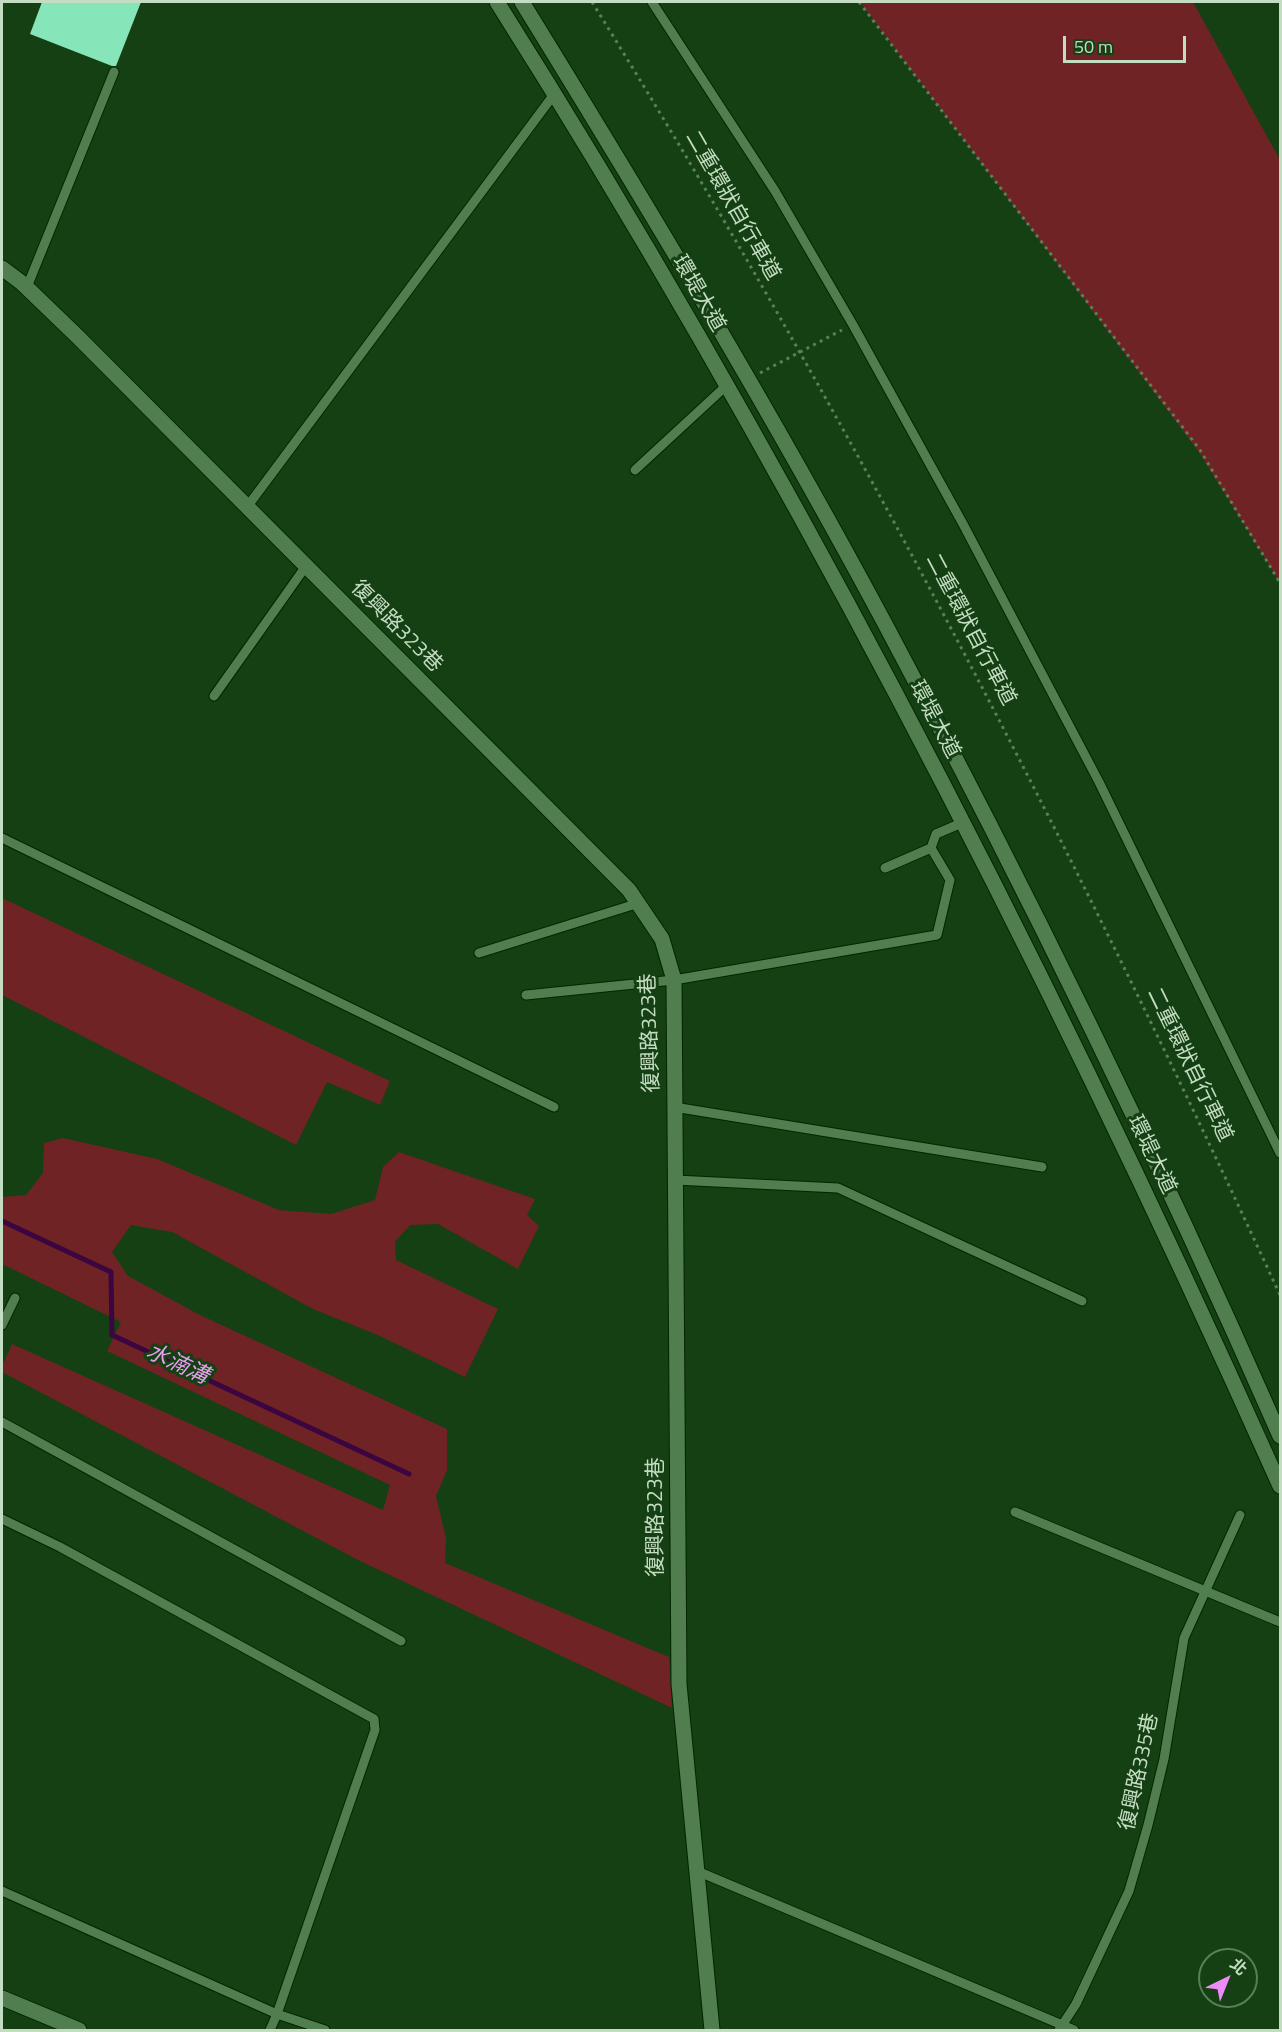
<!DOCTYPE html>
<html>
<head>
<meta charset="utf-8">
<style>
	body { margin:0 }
	#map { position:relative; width:1282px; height:2032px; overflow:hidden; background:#144013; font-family:"Titillium Web","Noto Sans TC",sans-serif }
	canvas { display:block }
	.frame { position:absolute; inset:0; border:3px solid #c4dcc2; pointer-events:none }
	.north { position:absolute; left:1198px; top:1948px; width:60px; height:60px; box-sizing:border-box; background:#144013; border:2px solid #5a7e59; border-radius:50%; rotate:43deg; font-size:16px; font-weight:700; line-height:24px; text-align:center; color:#c4dcc2 }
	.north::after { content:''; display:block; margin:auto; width:21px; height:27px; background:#ed8cf9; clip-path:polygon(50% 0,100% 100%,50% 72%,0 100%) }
	.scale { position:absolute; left:1063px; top:36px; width:123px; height:27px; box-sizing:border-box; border:3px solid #c4dcc2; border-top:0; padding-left:8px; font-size:18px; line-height:21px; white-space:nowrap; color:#c4dcc2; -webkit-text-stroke:4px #144013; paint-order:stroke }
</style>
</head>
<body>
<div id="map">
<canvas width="1282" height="2032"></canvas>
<div class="frame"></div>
<div class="north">北</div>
<div class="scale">50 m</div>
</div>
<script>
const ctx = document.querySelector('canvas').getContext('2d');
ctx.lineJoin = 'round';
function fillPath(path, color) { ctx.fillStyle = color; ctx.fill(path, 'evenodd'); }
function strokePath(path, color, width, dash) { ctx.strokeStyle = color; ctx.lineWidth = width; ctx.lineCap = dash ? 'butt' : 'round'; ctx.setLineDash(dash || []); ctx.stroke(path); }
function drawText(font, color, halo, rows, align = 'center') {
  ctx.font = font + ' "Titillium Web","Noto Sans TC",sans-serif'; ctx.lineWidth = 6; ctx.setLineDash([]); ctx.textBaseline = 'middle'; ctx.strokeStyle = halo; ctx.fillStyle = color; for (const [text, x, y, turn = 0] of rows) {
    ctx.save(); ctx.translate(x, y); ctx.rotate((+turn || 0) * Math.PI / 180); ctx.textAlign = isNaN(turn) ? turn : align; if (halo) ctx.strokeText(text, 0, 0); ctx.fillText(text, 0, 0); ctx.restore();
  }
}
fillPath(new Path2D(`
	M860 2H1193L1280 160V583L1199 452Z
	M2 898 390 1081 380 1105 327 1082 296 1145 2 995Z
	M63 1138 157 1159 279 1210 331 1214 375 1200 383 1167 399 1152 535 1199 527 1215 539 1226 518 1269 438 1224 410 1225 395 1242 396 1260 498 1309 465 1377 380 1336 313 1309 172 1232 131 1225 112 1252 128 1276 200 1315 447 1429V1470L436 1496 446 1538 445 1563 669 1657 672 1708 360 1561 2 1372V1366L12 1344 383 1510 390 1485 107 1351 121 1322 2 1264V1197L26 1195 43 1173 44 1143Z`), '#6f2324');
strokePath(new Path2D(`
	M2 1221 111 1272 112 1335 409 1474`), '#3a0541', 5);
fillPath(new Path2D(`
	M42 2H141L116 66H112L30 34Z`), '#86e5b9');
const service = new Path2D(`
	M652 2 775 191 853 325 963 524 1099 782 1280 1153
	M27 287 114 72
	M635 470 726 386
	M247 507 555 93
	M214 696 306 566
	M2 838 554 1107
	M885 868 931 848
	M479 953 639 903
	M526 995 674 980 937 935 950 880 931 848 936 834 964 822
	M674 1107 1042 1167
	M675 1180 838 1188 1082 1301
	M2 1325 15 1298
	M2 1422 401 1641
	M1015 1512 1280 1622
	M2 1519 60 1547 374 1719 375 1730 277 2014 325 2030
	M697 1871 1074 2030
	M2 1891 277 2014 270 2030
	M1059 2030 1076 2004 1129 1891 1148 1825 1164 1759 1184 1638 1240 1515`);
const tertiary = new Path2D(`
	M497 2C796 475 1052 975 1280 1486
	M522 2C647 205 771 411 884 622 1026 888 1159 1160 1280 1436
	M2 268 22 283 78 337 629 890 662 939 674 980 679 1684 712 2030
	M2 1998 79 2030`);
strokePath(service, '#032503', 11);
strokePath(tertiary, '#032503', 17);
strokePath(new Path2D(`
	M592 2C850 417 1075 851 1280 1295
	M859 2 1200 450 1280 583
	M760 373 842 330`), '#5b7f5a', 3, [3, 4.5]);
strokePath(service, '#517e4e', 9);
strokePath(tertiary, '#517e4e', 15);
drawText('21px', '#c4dcc2', '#144013', [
	["二重環狀自行車道",732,206,60],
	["環堤大道",698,294,60],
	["復興路323巷",396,627,45],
	["二重環狀自行車道",970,630,62],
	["環堤大道",934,720,62],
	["復興路323巷",651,1033,-92],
	["二重環狀自行車道",1189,1065,64],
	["環堤大道",1151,1155,64],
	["復興路323巷",657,1517,-90],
	["復興路335巷",1140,1772,-78]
]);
drawText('italic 22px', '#ea9ff3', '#144013', [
	["水湳溝",177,1365,25]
]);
</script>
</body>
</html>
